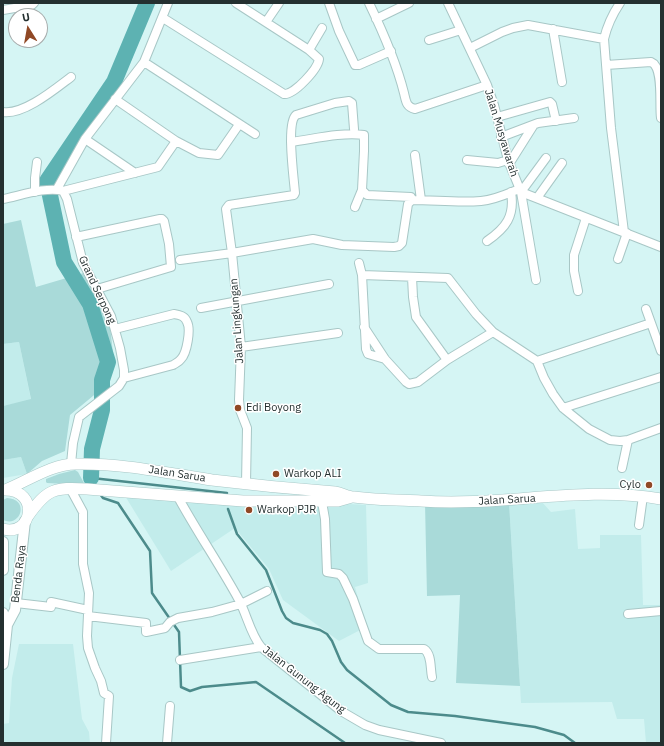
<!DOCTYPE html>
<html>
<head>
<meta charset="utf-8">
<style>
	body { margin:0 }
	#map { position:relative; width:664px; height:746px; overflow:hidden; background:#d5f5f4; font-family:"IBM Plex Sans",sans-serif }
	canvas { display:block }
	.frame { position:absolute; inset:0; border:4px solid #243030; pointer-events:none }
	.north { position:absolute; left:8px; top:8px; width:40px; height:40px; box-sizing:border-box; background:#fff; border:1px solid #a7acac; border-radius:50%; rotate:349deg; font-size:11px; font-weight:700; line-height:16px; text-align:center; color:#243030 }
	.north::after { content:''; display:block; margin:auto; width:14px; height:18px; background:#904825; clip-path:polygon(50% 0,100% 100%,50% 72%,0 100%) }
</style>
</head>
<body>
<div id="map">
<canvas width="664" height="746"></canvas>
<div class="frame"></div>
<div class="north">U</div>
</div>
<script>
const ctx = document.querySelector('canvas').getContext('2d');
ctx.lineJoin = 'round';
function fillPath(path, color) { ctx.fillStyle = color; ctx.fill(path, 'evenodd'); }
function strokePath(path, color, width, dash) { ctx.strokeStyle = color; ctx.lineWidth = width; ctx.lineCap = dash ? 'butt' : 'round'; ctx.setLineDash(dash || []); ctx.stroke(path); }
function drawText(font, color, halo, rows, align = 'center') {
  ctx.font = font + ' "IBM Plex Sans",sans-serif'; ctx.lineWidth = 3; ctx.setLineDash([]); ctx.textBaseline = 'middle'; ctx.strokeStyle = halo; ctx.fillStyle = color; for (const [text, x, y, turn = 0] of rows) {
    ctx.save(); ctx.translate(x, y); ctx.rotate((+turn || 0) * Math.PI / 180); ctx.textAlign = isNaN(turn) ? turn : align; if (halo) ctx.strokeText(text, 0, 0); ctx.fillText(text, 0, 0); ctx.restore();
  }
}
fillPath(new Path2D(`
	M19 342 31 400 3 406V344Z
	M21 457 27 474 3 478V460Z
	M122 491 366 505 368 583 355 587 366 627 339 641 283 600 269 569 235 528 171 571Z
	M541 501 551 512 575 509 578 549 600 548V535H641L643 605H661V743H646L644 719H617L612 702 521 703 509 502Z
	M19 644H73L82 719 89 732 90 743H3V724L9 723 12 678Z`), '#c2eceb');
fillPath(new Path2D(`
	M21 220 36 287 87 272 107 299 114 362 99 391 70 415 65 451 42 461 27 474 21 457 3 460V406L31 399 19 342 3 344V224Z
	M75 470 78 472 85 485 47 483 46 482V479L59 474Z
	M7 498C30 499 21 528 3 520V500Z
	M509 502 520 686 456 683 460 595 427 596 425 503Z`), '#a9dad9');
strokePath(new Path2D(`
	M91 478 96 486
	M92 478 227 493
	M100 494 103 498 118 503 150 551 152 593 179 632 181 687 190 691 202 687 256 682 345 743
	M228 509 237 534 266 570 282 611 286 618 293 623 320 630 327 634 332 641 341 662 347 670 391 705 408 712 455 716 535 727 564 735 575 743`), '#4c8b8b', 2.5);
strokePath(new Path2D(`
	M91 478 92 449 102 410V380L108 362 90 304 64 262 47 181 114 82 147 3`), '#5db2b2', 16);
const minor = new Path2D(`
	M329 3 339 31 355 65H359L391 51
	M369 3C383 32 396 61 404 93 406 101 406 107 415 109L487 85
	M448 3 487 85 494 105 508 160 521 192 661 247
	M620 3C612 15 607 26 604 39L611 128 624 232
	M3 10 32 5 34 3
	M163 18 284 94C294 95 318 69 319 59L309 50 236 3
	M376 19 409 3
	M266 22 279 3
	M553 29 562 82
	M429 40 461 30
	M470 48 502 32 513 28 528 25 604 39
	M309 50 322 28
	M144 62 255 134
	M606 65 651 62C664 67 659 105 661 118
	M115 99 176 141 199 153 218 155 238 126 239 124
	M3 112C24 115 55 89 71 77
	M497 117 550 102 552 104 556 121
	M501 137 538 123 574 118
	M85 139 135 173
	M291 142C314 139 341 132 364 135V151L362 190 355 207
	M415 155 421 200
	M467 160 498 163 508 160
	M509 164 533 126
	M57 189 85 139 144 62 168 3
	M362 190 367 195 411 197 412 200
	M63 191 67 199 83 263 111 316 120 348 124 370V378L119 386 79 417 73 443 71 464
	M35 192V178L37 162
	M521 192 536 280
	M521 192 546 158
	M537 198 562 163
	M3 199C19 196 47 186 63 191L158 167 176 141
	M76 237 160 219H162L164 221 169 244 171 267 97 289
	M487 241C506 228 515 216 511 192
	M618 259 627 233
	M180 260 232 253 313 239 342 245 394 247 399 246 402 243 408 204 412 200C435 200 458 203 481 201 494 200 507 194 519 189
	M359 263 362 275 366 349 368 354 385 359
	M362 275 448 278 476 314 493 332 537 361 544 378 553 394 563 408 589 429 610 440 620 441 628 440 661 428
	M412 277 413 297 416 317 447 360
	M578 291 574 271V255L586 218
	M201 308 329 284
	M646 309 661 351
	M364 327 385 359 406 382 409 384 418 382 447 360 493 332
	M115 329 174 314C180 315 185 316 187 322 191 329 187 353 181 359 179 362 176 363 173 365L124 378
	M241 347 338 333
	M537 361 651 323
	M563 408 661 377
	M622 468 628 440
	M246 484 247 428 240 410 239 400 241 347 232 253 226 209 229 205 294 195 295 193C294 179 286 123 296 115L335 103 349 101 352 103 354 129
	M70 488 83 512V564L89 593 87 636 88 648 95 668 101 681 104 693 109 696 106 743
	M321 496 325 519 327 572 339 574 343 578 353 599 368 641 379 649H424C432 654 430 668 432 677
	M178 497C197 532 220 565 239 600 247 615 250 633 261 647L341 711 365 725 379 730 441 743
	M639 525 643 496
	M16 603 51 607V602L88 610
	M628 614 661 611
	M88 616 146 623V632L165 628 170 622 178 618 212 612 241 604 267 591
	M180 660 261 647
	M167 743 170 706`);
const tertiary = new Path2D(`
	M3 542V570
	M3 613 7 625
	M3 664 7 625 15 610 25 521`);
const secondary = new Path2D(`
	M5 490C28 481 51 464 76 464 122 463 167 473 212 480 253 485 294 489 335 492 342 493 348 497 354 497 376 500 399 500 421 501 501 507 582 485 661 499
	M28 516C47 489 54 487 87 489L243 501H338L352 497
	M3 529C33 537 40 490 5 490`);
strokePath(minor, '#a8c7c6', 10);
strokePath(tertiary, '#a8c7c6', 12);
strokePath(secondary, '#a8c7c6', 12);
strokePath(minor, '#fff', 8);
strokePath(tertiary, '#fff', 10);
strokePath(secondary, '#fff', 11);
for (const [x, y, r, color] of [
	[238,408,4,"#904825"],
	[276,474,4,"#904825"],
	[649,485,4,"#904825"],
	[249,510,4,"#904825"]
]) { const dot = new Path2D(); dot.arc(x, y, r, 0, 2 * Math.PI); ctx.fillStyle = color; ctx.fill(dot); strokePath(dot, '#fff', 1.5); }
drawText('11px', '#243030', '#fff', [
	["Jalan Musyawarah",501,133,73],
	["Grand Serpong",97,290,65],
	["Jalan Lingkungan",237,321,-94],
	["Jalan Sarua",177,474,9],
	["Jalan Sarua",507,500,-3],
	["Benda Raya",19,574,-83],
	["Jalan Gunung Agung",304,680,38]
]);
drawText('11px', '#243030', '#fff', [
	["Edi Boyong",246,408],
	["Warkop ALI",284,474],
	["Cylo",641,485,"right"],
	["Warkop PJR",257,510]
], 'left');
</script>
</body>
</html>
